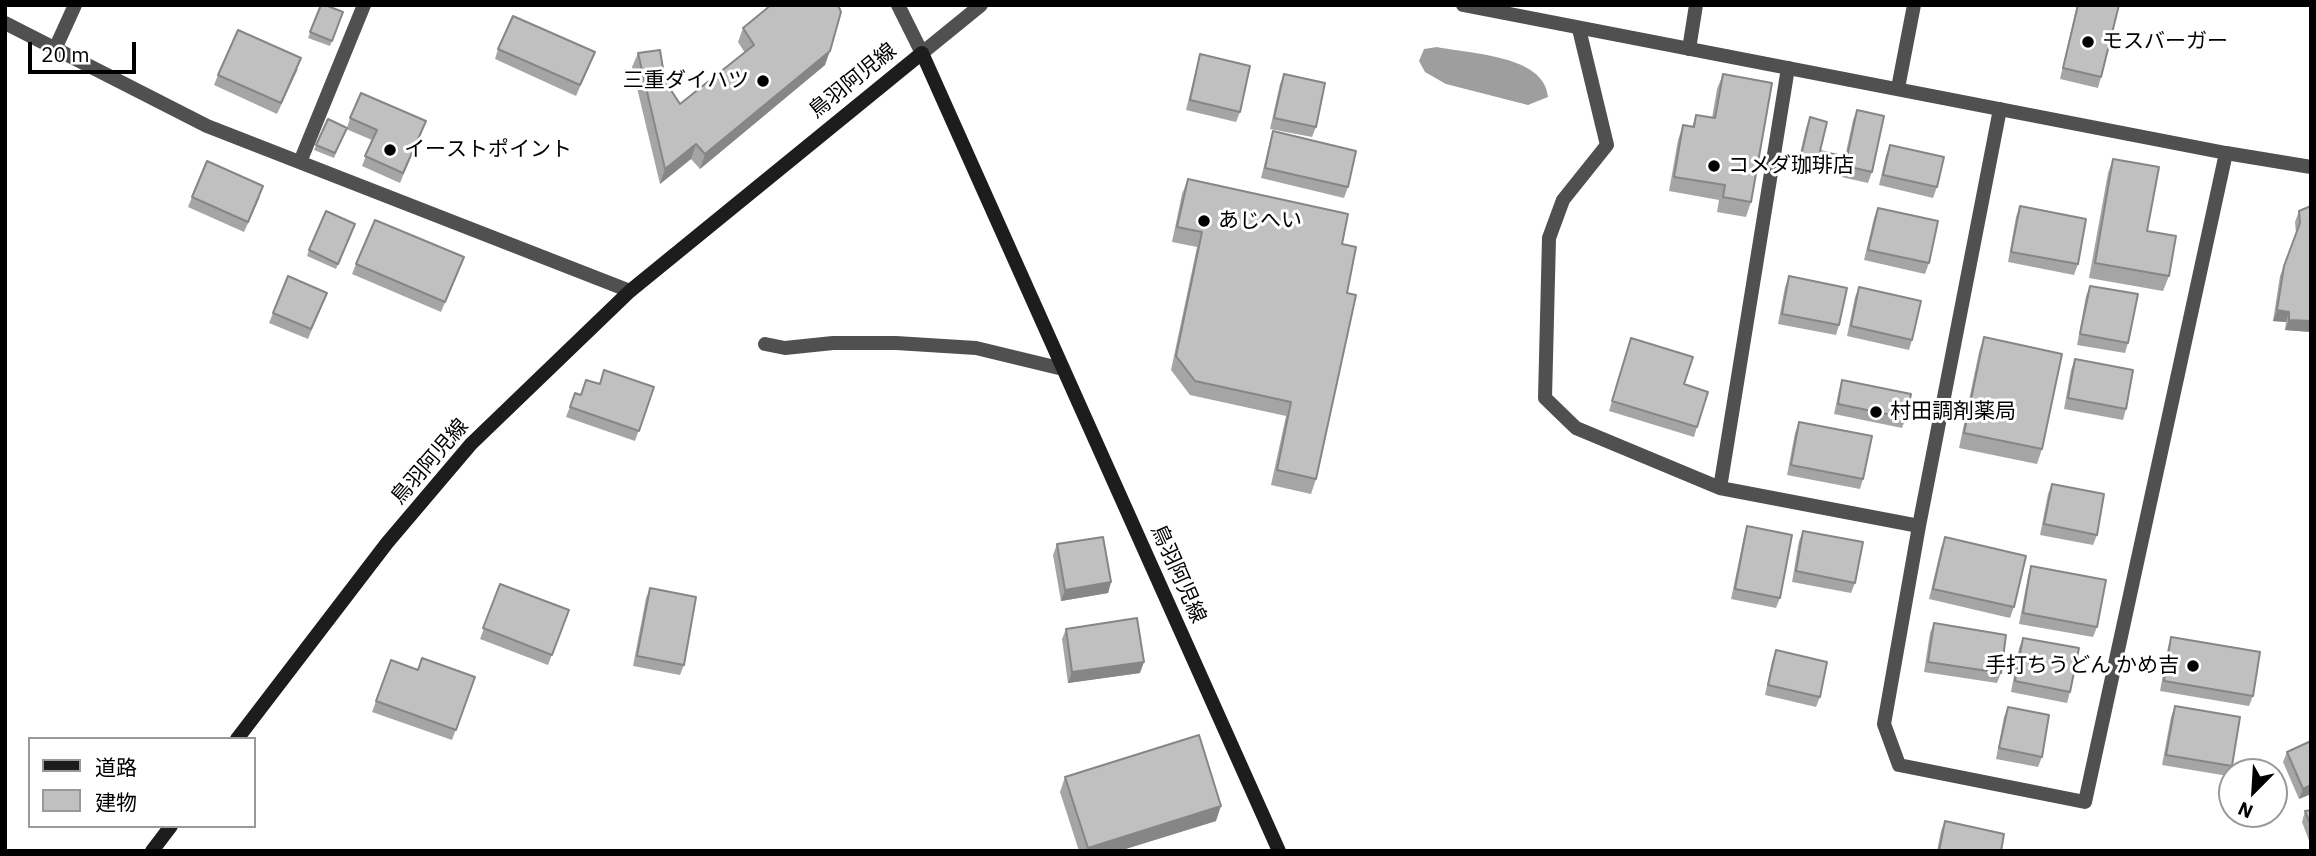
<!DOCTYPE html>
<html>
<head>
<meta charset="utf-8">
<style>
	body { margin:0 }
	#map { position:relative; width:2316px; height:856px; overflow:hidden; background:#fff; font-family:"IBM Plex Sans","Noto Sans JP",sans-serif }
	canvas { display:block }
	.frame { position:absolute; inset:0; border:7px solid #000; pointer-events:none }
	.legend { position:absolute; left:28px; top:737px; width:228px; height:91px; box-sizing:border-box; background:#fff; border:2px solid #999; margin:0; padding:9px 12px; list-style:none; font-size:21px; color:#000 }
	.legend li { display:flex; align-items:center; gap:14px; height:35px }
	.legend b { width:35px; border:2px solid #999 }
	.north { position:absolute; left:2218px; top:758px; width:70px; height:70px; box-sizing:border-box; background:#fff; border:2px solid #999; border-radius:50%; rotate:204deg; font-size:19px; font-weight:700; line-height:28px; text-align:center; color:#000 }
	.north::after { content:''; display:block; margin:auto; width:24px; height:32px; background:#000; clip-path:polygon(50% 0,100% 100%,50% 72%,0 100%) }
	.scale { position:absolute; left:28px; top:42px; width:108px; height:32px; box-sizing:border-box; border:4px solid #000; border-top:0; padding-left:9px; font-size:21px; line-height:24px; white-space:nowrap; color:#000; -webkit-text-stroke:5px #fff; paint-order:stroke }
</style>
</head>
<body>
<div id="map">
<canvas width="2316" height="856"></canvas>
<div class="frame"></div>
<ul class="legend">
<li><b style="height:9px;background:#1d1d1d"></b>道路</li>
<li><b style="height:19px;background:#c0c0c0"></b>建物</li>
</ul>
<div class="north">N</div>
<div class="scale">20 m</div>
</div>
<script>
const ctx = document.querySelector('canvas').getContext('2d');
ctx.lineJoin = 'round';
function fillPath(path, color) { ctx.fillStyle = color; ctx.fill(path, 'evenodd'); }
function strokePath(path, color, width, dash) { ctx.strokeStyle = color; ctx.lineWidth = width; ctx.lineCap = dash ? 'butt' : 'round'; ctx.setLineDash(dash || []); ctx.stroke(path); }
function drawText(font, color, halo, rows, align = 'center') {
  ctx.font = font + ' "IBM Plex Sans","Noto Sans JP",sans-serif'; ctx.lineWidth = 6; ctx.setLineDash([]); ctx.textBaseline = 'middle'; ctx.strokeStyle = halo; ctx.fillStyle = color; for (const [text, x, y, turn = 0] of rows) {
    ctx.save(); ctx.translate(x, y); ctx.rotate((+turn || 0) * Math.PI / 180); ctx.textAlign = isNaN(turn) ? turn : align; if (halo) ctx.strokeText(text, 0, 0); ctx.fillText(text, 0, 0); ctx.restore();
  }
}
fillPath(new Path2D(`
	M1437 47C1470 54 1545 55 1548 97L1528 105 1446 84 1425 72 1419 61 1424 49Z`), '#9e9e9e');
strokePath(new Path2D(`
	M1689 49 1696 5
	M1898 88 1914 5`), '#505050', 14);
strokePath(new Path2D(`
	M5 23 207 126 630 291
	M1579 29 1607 145 1563 200 1549 238 1545 398 1576 428 1720 488 1919 526
	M55 49 75 5
	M2000 109 1919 526 1884 724 1899 765 2085 802 2226 153
	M300 162 364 5
	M765 344 785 348 833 343H896L976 348 1063 369
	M1720 488 1788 68`), '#505050', 14);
strokePath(new Path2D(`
	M898 5 922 53 981 5
	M1463 5 2226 153 2311 167`), '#505050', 14);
strokePath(new Path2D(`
	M237 739 387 543 471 444 630 291 922 53 1279 851
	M152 851 171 826`), '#1d1d1d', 14);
fillPath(new Path2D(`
	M321 5 343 12 330 46 308 38Z
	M2077 5H2119L2101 77 2098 88 2060 79Z
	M743 28 825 65 700 169 691 159 660 184 632 67 638 53 665 81 680 104 745 53 738 42Z
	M498 49 591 62 576 96 495 59Z
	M1200 54 1240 112 1236 122 1186 110 1197 65Z
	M298 69 277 114 214 85 218 75Z
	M1284 74 1316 127 1312 137 1270 129 1280 84Z
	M1723 74 1751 202 1746 217 1717 212 1719 200 1669 191 1678 140 1683 125 1692 127 1696 115 1712 118 1717 89Z
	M1857 110 1872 172 1868 183 1797 167 1806 128 1810 117 1820 151 1845 157 1853 120Z
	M350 118 422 131 400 183 362 166 372 140 346 129 334 158 314 150 328 119 347 128Z
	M1273 131 1348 187 1344 198 1261 178 1270 141Z
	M1890 145 1937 187 1933 198 1879 185 1886 155Z
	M2113 159 2169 276 2163 291 2089 278 2108 173Z
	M1188 179 1342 244 1347 293 1316 479 1311 494 1271 485 1286 416 1190 395 1171 370 1197 247 1172 242 1182 194Z
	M192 197H260L244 232 188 207Z
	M2020 206 2078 264 2074 275 2008 262 2016 217Z
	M1878 208 1929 263 1925 274 1864 260 1874 218Z
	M2299 211 2311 332 2285 330 2286 322 2273 321 2280 276 2296 233 2295 222Z
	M355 224 336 269 307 256 309 250Z
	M464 257 441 312 352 274 356 264Z
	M1789 276 1839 325 1836 335 1778 324 1785 287Z
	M2090 286 2128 343 2125 353 2077 345 2086 296Z
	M1859 287 1912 340 1909 350 1847 336 1855 297Z
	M323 303 308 339 269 323 273 313Z
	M1984 337 2042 449 2037 464 1959 448 1979 352Z
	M1631 338 1684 384 1697 427 1694 437 1609 411Z
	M2075 359 2126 409 2123 420 2064 409 2071 370Z
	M1842 380 1906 418 1902 428 1834 414 1839 390Z
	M654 387 635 441 566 417 575 393 581 395Z
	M1799 422 1863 479 1860 489 1787 475 1795 433Z
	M2052 484 2097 535 2093 545 2040 535 2048 494Z
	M1747 526 1780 598 1776 608 1731 599 1744 536Z
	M1803 531 1855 583 1851 593 1792 582 1799 541Z
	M1945 537 2014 607 2010 618 1929 599 1941 548Z
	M1057 544 1111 582 1108 593 1061 601 1053 555Z
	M2031 566 2097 627 2093 637 2019 624 2028 576Z
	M500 584 569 610 548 665 480 639Z
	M650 588 684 665 680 675 633 666 646 598Z
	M1934 623 2001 673 1997 683 1924 672 1930 633Z
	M1066 629 1140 673 1068 683 1062 639Z
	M2171 637 2253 696 2249 706 2160 691 2168 647Z
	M2023 638 2070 692 2067 703 2011 692 2019 648Z
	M1776 650 1820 697 1816 707 1765 695 1772 661Z
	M391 660 418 670 475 677 452 740 372 712Z
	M2175 706 2232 766 2228 776 2162 765 2171 717Z
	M2008 707 2042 757 2038 767 1996 759 2004 717Z
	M2287 752 2311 794 2299 799 2283 762Z
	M1065 777 1216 821 1119 851H1079L1060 792Z
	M2311 810V846L2302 822 2305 811Z
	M1945 821 2001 851H1937L1941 831Z`), '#a5a5a5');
fillPath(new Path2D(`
	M830 51 825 65 700 169 705 154Z
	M696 144 691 159 660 184 665 169Z
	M2277 310 2289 312 2286 322 2273 321Z
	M2289 320 2311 321V332L2285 330Z
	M1111 582 1108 593 1061 601 1065 590Z
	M1144 662 1140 673 1068 683 1072 672Z
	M2311 785V794L2299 799 2303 789Z
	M1221 806 1216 821 1119 851H1086L1088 848Z`), '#868686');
const building = new Path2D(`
	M321 5H325L343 12 332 41 310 32Z
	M771 5H838L841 12 830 51 705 154 696 144 665 169 638 53 660 50 665 81 680 104 754 45 743 28Z
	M2078 5H2119L2101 77 2063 68Z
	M513 16 595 52 580 85 498 49Z
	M238 30 301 58 281 103 218 75Z
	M1200 54 1250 66 1240 112 1190 100Z
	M1284 74 1325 83 1316 127 1274 118Z
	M1723 74 1772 83 1751 202 1723 197 1725 185 1674 177 1683 125 1694 127 1696 115 1715 118Z
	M361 93 426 121 403 173 365 156 377 130 350 118Z
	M1857 110 1884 116 1872 172 1801 156 1810 117 1827 122 1820 151 1847 157Z
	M328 119 347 128 335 153 316 145Z
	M1273 131 1356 151 1348 187 1265 168Z
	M1890 145 1944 157 1937 187 1883 175Z
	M2113 159 2159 167 2147 231 2176 236 2169 276 2095 263Z
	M207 161 263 186 248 222 192 197Z
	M1188 179 1348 214 1342 244 1356 247 1347 293 1356 295 1316 479 1277 470 1291 402 1195 381 1176 356 1202 232 1177 227Z
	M2020 206 2086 219 2078 264 2011 252Z
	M2311 206V321L2289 320V312L2277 310 2284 266 2300 223 2299 211Z
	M1878 208 1938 221 1929 263 1868 250Z
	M326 211 355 224 338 264 309 250Z
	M375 220 464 257 445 302 356 264Z
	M288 276 327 293 311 329 273 313Z
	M1789 276 1847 288 1839 325 1782 314Z
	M2090 286 2138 294 2128 343 2080 334Z
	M1859 287 1921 301 1912 340 1851 326Z
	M1984 337 2062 354 2042 449 1964 433Z
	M1631 338 1693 357 1684 384 1708 392 1697 427 1612 401Z
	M2075 359 2133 370 2126 409 2068 398Z
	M604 370 654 387 639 431 570 407 575 393 581 395 586 380 600 384Z
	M1842 380 1911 394 1906 418 1838 404Z
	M1799 422 1872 436 1863 479 1791 465Z
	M2052 484 2104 494 2097 535 2044 524Z
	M1747 526 1792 535 1780 598 1735 589Z
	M1803 531 1863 542 1855 583 1796 571Z
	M1103 537 1111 582 1065 590 1057 544Z
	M1945 537 2026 556 2014 607 1933 589Z
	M2031 566 2106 580 2097 627 2023 613Z
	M500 584 569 610 552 655 483 628Z
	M650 588 696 597 684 665 637 656Z
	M1137 618 1144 662 1072 672 1066 629Z
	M1934 623 2006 635 2001 673 1928 662Z
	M2171 637 2260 652 2253 696 2164 681Z
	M2023 638 2079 648 2070 692 2015 681Z
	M1776 650 1827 662 1820 697 1768 685Z
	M422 658 475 677 456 730 376 701 391 660 418 670Z
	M2175 706 2240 717 2232 766 2166 755Z
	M2008 707 2049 715 2042 757 1999 748Z
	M1199 735 1221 806 1088 848 1065 777Z
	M2311 741V785L2303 789 2287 752Z
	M2311 810V826L2305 811Z
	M1945 821 2004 834 2001 851H1939Z`);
fillPath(building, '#c0c0c0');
strokePath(building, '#868686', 2);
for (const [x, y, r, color] of [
	[2088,42,7,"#000"],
	[763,81,7,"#000"],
	[390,150,7,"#000"],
	[1714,166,7,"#000"],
	[1204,221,7,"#000"],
	[1876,412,7,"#000"],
	[2193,666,7,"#000"]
]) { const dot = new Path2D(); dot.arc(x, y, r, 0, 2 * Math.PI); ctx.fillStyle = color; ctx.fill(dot); strokePath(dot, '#fff', 2.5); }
drawText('21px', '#000', '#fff', [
	["モスバーガー",2102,42],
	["三重ダイハツ",749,81,"right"],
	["イーストポイント",404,150],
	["コメダ珈琲店",1728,166],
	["あじへい",1218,221],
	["村田調剤薬局",1890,412],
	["手打ちうどん かめ吉",2179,666,"right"]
], 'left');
drawText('21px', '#000', '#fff', [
	["鳥羽阿児線",853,81,-39],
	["鳥羽阿児線",430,462,-49],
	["鳥羽阿児線",1178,574,66]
]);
</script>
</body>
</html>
